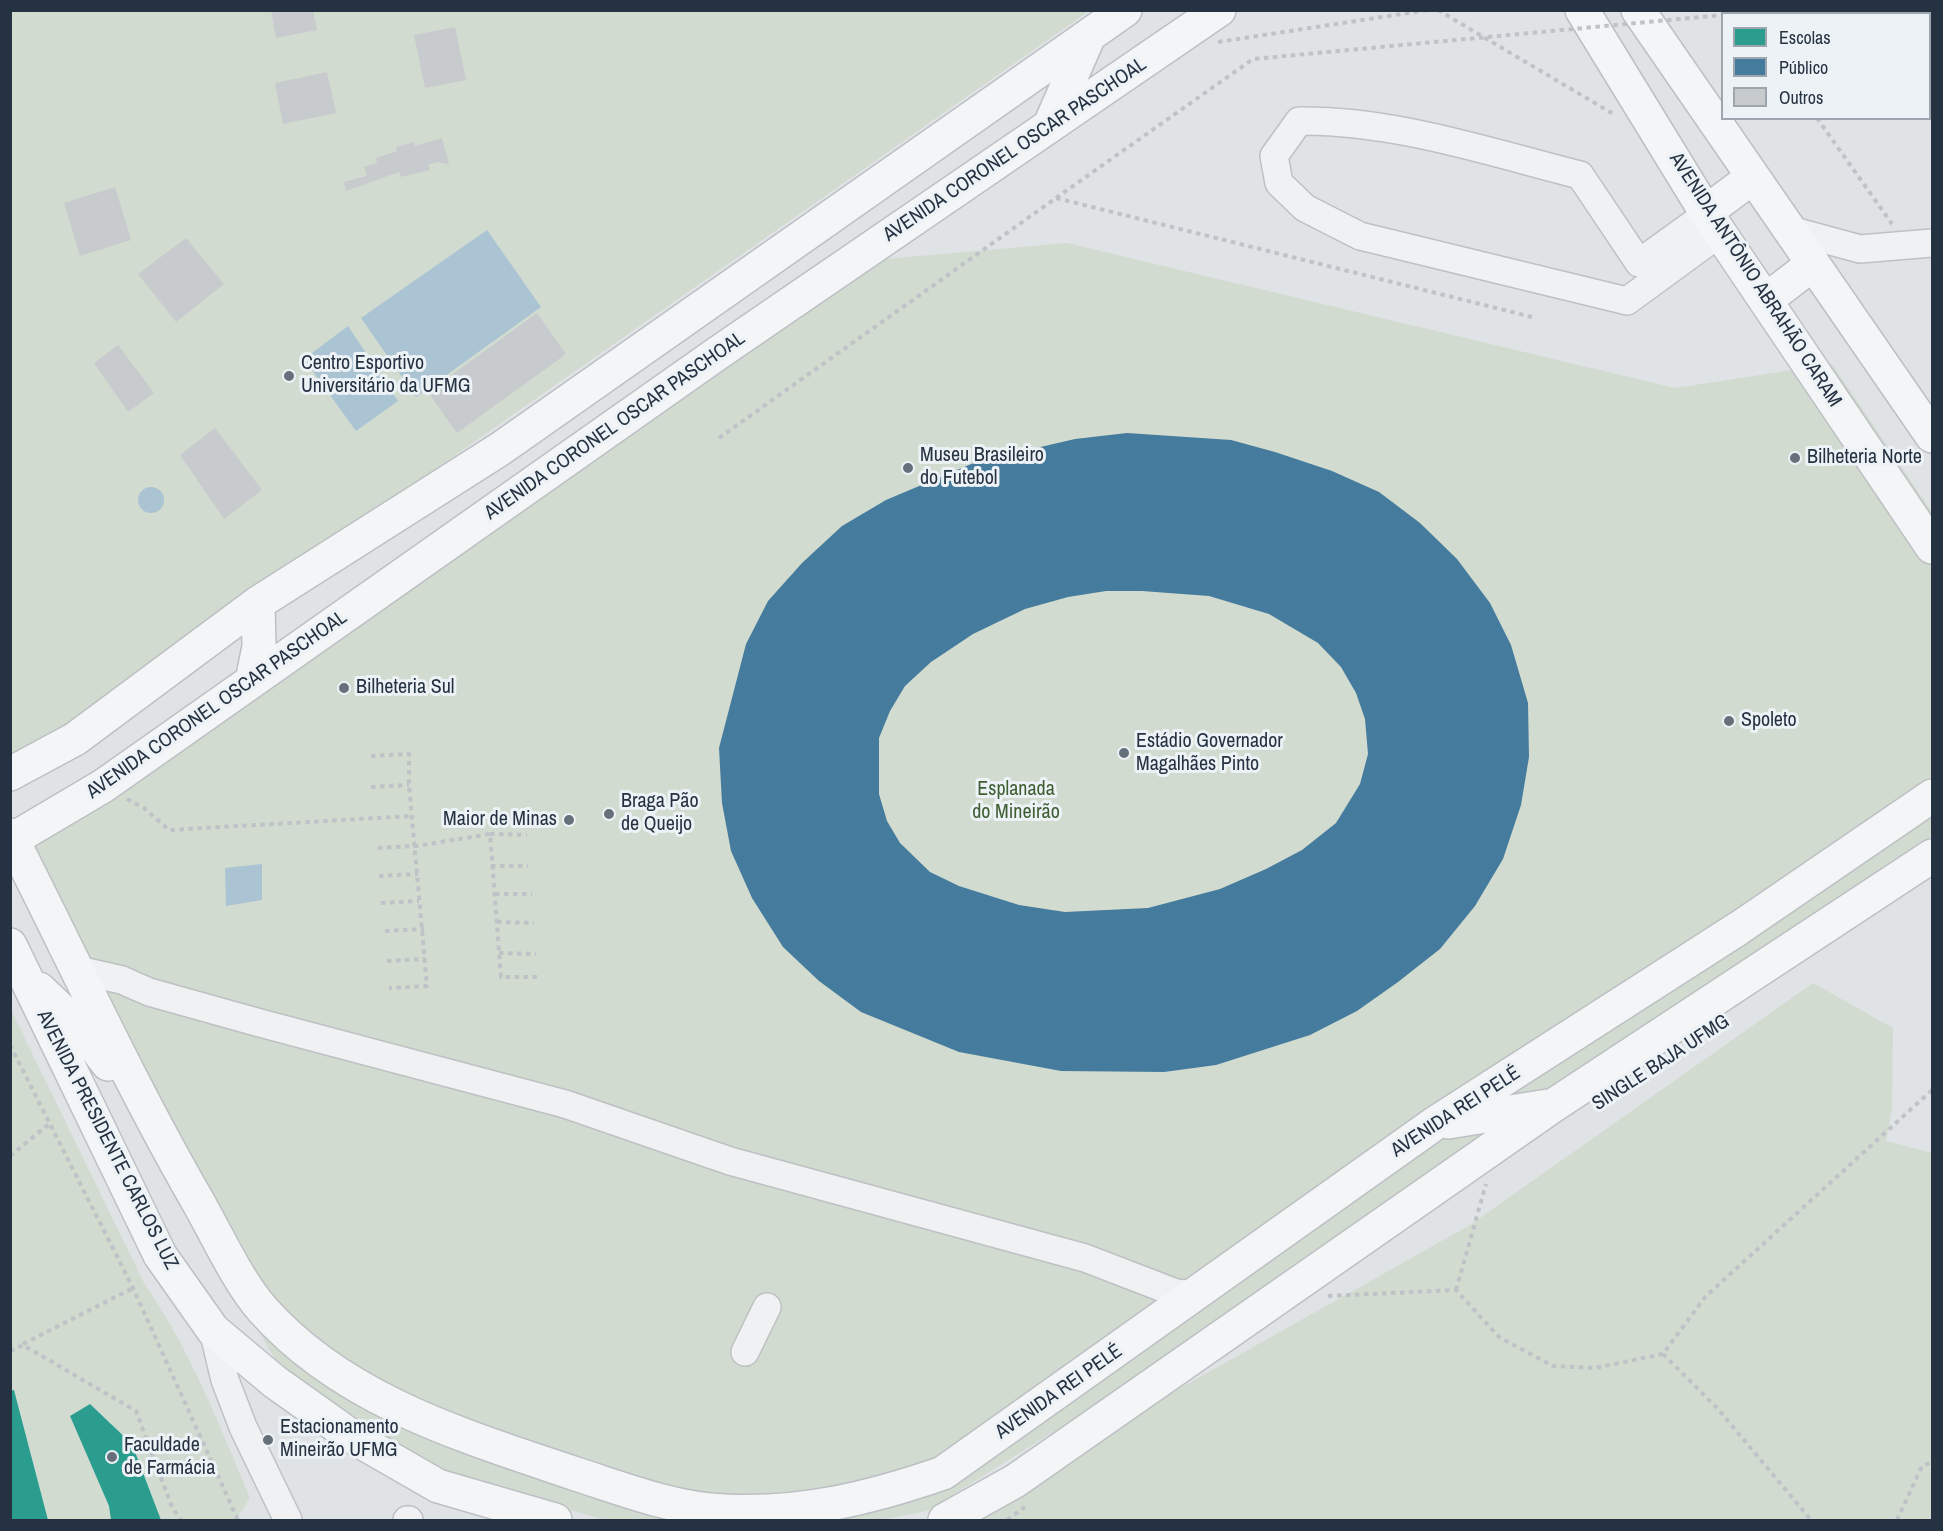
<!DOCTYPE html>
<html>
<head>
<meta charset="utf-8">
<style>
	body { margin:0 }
	#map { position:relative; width:1943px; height:1531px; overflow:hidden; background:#e0e3e6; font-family:"Archivo Narrow",sans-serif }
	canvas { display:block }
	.frame { position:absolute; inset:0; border:12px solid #253241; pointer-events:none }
	.legend { position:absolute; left:1721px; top:12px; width:210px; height:108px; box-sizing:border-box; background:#edf2f6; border:2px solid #9da5ae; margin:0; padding:8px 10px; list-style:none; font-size:18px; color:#253241 }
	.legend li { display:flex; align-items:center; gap:12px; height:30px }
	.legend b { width:30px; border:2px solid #9da5ae }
</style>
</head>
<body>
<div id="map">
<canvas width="1943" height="1531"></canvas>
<div class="frame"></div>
<ul class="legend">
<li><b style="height:16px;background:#2a9d8f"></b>Escolas</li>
<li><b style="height:16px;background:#457b9d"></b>Público</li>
<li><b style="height:16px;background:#c8cbce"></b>Outros</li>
</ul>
</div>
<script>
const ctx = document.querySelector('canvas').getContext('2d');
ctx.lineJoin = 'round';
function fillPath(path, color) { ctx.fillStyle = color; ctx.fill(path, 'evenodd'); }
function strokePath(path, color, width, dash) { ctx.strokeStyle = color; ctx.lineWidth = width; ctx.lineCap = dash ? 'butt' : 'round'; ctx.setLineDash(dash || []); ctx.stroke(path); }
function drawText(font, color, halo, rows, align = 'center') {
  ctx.font = font + ' "Archivo Narrow",sans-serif'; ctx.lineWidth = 6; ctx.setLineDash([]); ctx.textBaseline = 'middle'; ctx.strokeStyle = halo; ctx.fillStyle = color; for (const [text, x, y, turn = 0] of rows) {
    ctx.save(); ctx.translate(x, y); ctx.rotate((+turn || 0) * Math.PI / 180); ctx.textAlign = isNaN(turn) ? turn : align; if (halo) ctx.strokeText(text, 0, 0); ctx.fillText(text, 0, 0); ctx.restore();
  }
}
fillPath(new Path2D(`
	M11 11H1089L46 742 18 755 11 750Z
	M1067 243 1675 388 1832 364 1932 512V836L1246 1311 927 1511 881 1520H604L439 1470 279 1367 114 1070 11 848 559 455 817 265Z
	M1813 983 1893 1028 1892 1108 1886 1141 1932 1153V1520H952L1015 1481 1470 1225Z
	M10 1008 144 1283C190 1349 219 1424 250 1498L236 1520H161L132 1444 90 1404 70 1416 109 1506 111 1520H48L14 1390 11 1391Z`), '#d1dbcf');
fillPath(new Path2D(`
	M487 230 541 307 416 397 361 318Z
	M348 326 398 401 356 431 304 359Z
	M138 500a13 13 0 1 1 26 0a13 13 0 1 1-26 0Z
	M262 864V900L226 906 225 868Z`), '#abc4d4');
fillPath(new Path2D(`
	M14 1390 26 1436 48 1520H10V1391Z
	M90 1404 132 1444 161 1520H111L109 1506 70 1416Z`), '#2a9d8f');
fillPath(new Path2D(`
	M1127 433 1231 440 1275 452 1332 471 1379 492 1420 523 1457 559 1490 603 1511 645 1528 703 1529 757 1521 805 1503 859 1475 906 1440 949 1398 982 1357 1011 1310 1035 1216 1065 1164 1072 1061 1071 959 1052 861 1012 819 981 783 947 752 898 731 851 722 803 719 748 746 644 768 601 802 563 842 526 886 500 976 462 1075 439ZM1106 591H1142L1209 596 1269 614 1318 643 1341 667 1356 693 1365 719 1368 754 1360 784 1336 823 1302 850 1266 869 1220 889 1148 908 1065 912 1019 905 959 886 930 872 900 843 887 821 879 794V738L890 711 905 686 931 662 973 634 1025 609 1068 597Z`), '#457b9d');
fillPath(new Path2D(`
	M271 10H313L317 30 276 38Z
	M455 27 466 80 425 88 414 35Z
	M327 72 336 113 283 124 275 83Z
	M442 138 449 164 437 162 428 165 430 170 401 177 399 172 346 191 344 182 367 176 364 167 377 163 376 158 397 151 396 147 414 142 415 146Z
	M115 187 131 240 80 256 64 203Z
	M186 238 224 284 176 322 138 274Z
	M537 313 566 354 457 433 428 392Z
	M118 345 154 393 128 412 94 363Z
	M215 428 262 490 224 519 180 455Z`), '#c8cbce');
const minor = new Path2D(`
	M1816 10 1829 14
	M1930 40 1932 41
	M1707 214 1639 263 1580 175C1489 152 1394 120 1299 121L1274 156 1279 183 1305 208 1360 236 1627 301 1720 233
	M1790 230 1860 249 1932 243
	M78 970 122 980 149 992 260 1023 565 1104 730 1161 1085 1258 1176 1293 1195 1295
	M213 1330 225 1380 243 1427 288 1520
	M745 1352 767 1307
	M407 1520H409`);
const major = new Path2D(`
	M1582 10 1707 214 1932 547
	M1638 10 1932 436
	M1050 125 1088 38
	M1706 212 1753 177
	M1766 300 1813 264
	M252 681 259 647 258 603
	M10 774 75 739 258 603 500 449 1125 10
	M10 835C72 957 129 1082 197 1200 216 1233 238 1282 263 1310 344 1401 464 1436 576 1474 623 1489 674 1509 724 1511 801 1515 871 1498 943 1473L1434 1124 1739 928 1932 796
	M10 841 103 786 718 353 1219 10
	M10 945 160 1255 213 1330 275 1382 351 1436 438 1486 555 1520
	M39 989 81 1029 108 1064
	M1448 1122 1548 1106
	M945 1520 1015 1481 1554 1105 1932 856`);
strokePath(minor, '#bec1c4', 30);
strokePath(major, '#bcc0c4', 36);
strokePath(new Path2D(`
	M1438 10 1615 115
	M1218 42 1428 10
	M1817 118 1892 224
	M719 438 1056 198 1532 317
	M371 756 409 754V785L427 986 389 988
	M371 787 409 785
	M127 799 144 808 169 830 412 816
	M490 834 527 835
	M378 848 416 846 490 834 501 977H537
	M491 866H528
	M379 876 418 874
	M495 894H532
	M381 903 419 901
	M497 922 534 923
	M385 931 424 929
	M499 953 536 954
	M387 961 425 959
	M10 1045 133 1288 238 1520
	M10 1156 49 1124
	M1456 1290 1486 1184
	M1328 1296 1456 1290 1499 1337 1553 1366 1595 1368 1663 1354 1705 1297 1932 1090
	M23 1344 133 1288
	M10 1351 23 1345 136 1411 172 1507 181 1520
	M1663 1354 1718 1409 1811 1520
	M1007 1520 1025 1507
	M1897 1520 1922 1466 1932 1462`), '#bfc2c6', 4, [4.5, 4.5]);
strokePath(minor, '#eff1f3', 27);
strokePath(major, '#f4f5f6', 33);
strokePath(new Path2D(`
	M1056 198 1253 59 1722 15`), '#bfc2c6', 4, [4.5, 4.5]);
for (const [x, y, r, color] of [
	[289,376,6,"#66707b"],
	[1795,458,6,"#66707b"],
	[908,468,6,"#66707b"],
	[344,688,6,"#66707b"],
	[1729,721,6,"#66707b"],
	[1124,753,6,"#66707b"],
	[609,814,6,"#66707b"],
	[569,820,6,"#66707b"],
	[268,1440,6,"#66707b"],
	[112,1457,6,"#66707b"]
]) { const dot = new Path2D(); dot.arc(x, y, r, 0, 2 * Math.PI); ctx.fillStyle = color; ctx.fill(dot); strokePath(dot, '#edf2f6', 2); }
drawText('20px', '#253241', '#edf2f6', [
	["AVENIDA CORONEL OSCAR PASCHOAL",1015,150,-34],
	["AVENIDA ANTÔNIO ABRAHÃO CARAM",1755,280,57],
	["AVENIDA CORONEL OSCAR PASCHOAL",615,426,-35],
	["AVENIDA CORONEL OSCAR PASCHOAL",217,705,-35],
	["SINGLE BAJA UFMG",1661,1063,-33],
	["AVENIDA REI PELÉ",1456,1112,-33],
	["AVENIDA PRESIDENTE CARLOS LUZ",107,1140,63],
	["AVENIDA REI PELÉ",1059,1392,-35]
]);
drawText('20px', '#253241', '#edf2f6', [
	["Centro Esportivo",301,364],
	["Universitário da UFMG",301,387],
	["Museu Brasileiro",920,456],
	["do Futebol",920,479],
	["Bilheteria Norte",1807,458],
	["Bilheteria Sul",356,688],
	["Spoleto",1741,721],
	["Estádio Governador",1136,742],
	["Magalhães Pinto",1136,765],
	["Braga Pão",621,802],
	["de Queijo",621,825],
	["Maior de Minas",557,820,"right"],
	["Estacionamento",280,1428],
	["Mineirão UFMG",280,1451],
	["Faculdade",124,1446],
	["de Farmácia",124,1469]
], 'left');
drawText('20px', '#3e5e31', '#edf2f6', [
	["Esplanada",1016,790],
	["do Mineirão",1016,813]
]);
</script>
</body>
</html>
